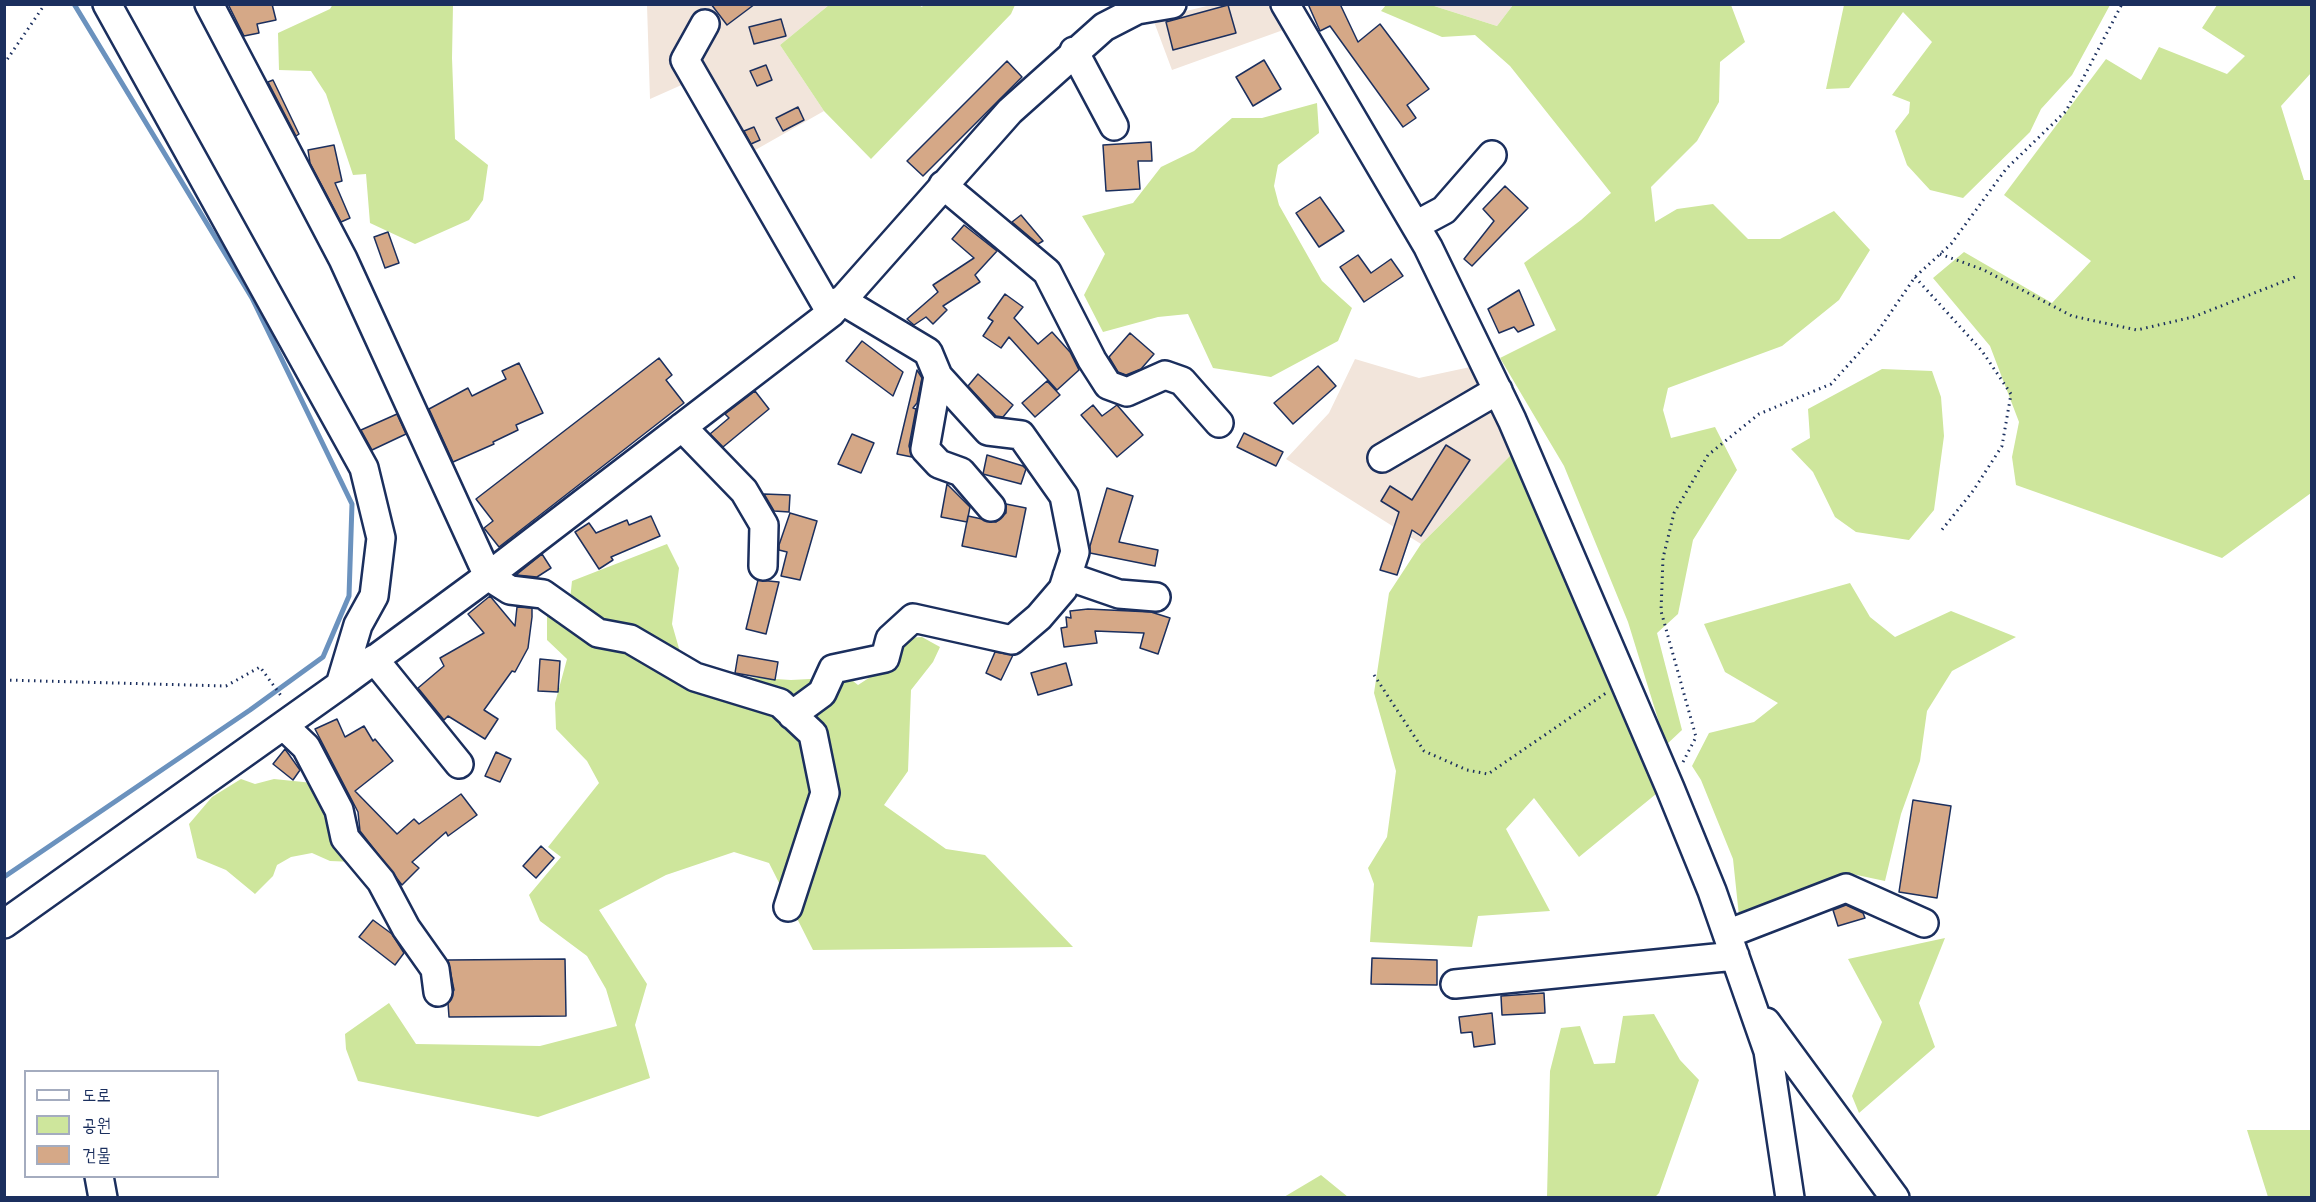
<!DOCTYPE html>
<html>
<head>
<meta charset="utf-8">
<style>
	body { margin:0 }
	#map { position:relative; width:2316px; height:1202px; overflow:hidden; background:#fff; font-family:"Architects Daughter","Poor Story",sans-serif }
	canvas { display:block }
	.frame { position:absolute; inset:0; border:6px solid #1b2f5e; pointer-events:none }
	.legend { position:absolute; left:24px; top:1070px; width:195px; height:108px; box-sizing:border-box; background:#fff; border:2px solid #a4acbf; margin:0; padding:8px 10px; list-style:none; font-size:18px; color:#1b2f5e }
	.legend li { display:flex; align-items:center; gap:12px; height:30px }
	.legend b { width:30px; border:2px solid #a4acbf }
</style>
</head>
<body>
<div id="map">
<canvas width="2316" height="1202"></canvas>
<div class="frame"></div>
<ul class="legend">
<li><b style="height:8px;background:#fff"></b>도로</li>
<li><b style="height:16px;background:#cee69c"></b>공원</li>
<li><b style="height:16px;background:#d5a887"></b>건물</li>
</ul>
</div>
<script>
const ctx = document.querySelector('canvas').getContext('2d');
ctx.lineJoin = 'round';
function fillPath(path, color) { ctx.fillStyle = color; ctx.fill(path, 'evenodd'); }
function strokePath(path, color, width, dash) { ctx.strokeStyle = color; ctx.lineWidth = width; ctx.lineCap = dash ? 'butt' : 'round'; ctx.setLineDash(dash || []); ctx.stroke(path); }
fillPath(new Path2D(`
	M647 5H829L780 45 824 111 750 153 686 83 650 99Z
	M1211 5H1272L1286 29 1172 70 1153 19Z
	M1431 5H1513L1497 26Z
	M1355 359 1419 378 1475 366 1477 381 1513 453 1421 544 1286 459 1329 413Z`), '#f2e5db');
fillPath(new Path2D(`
	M333 4 453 5 452 58 455 139 488 165 483 200 469 220 415 244 370 223 366 174 353 175 326 94 311 71 279 70 278 33 330 9Z
	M919 5 922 7 924 4 1015 5 1011 14 871 159 824 111 780 45 829 5Z
	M1386 5H1431L1497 26 1513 5H1731L1745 42 1720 62 1719 102 1697 141 1651 187 1655 222 1677 209 1713 204 1748 239H1780L1834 211 1870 250 1839 300 1782 346 1668 388 1663 410 1671 438 1715 427 1737 470 1693 540 1678 614 1657 633 1682 730 1666 745 1628 622 1564 466 1500 358 1556 330 1524 263 1581 220 1611 193 1510 66 1475 35 1442 37 1381 11Z
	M1844 5V4L2110 5 2072 75 2041 109 2030 132 1963 198 1930 190 1907 165 1895 131 1909 113 1910 102 1892 95 1932 42 1903 12 1849 88 1826 89Z
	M2217 5H2312L2311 73 2281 106 2304 180H2311V493L2222 558 2016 485 2012 457 2019 422 1990 346 1933 278 1964 252 2052 303 2091 261 2004 195 2106 59 2141 80 2159 47 2227 74 2245 56 2202 28Z
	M1317 103 1319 133 1278 165 1274 186 1279 205 1322 281 1352 308 1338 341 1271 377 1213 368 1188 314 1158 317 1103 332 1084 295 1105 254 1082 216 1133 203 1161 167 1194 151 1232 118H1262Z
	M1882 369 1932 371 1941 397 1944 436 1934 510 1909 540 1856 532 1835 517 1813 472 1791 449 1810 438 1808 409Z
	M1513 453 1656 794 1579 857 1534 798 1506 829 1550 911 1478 916 1472 947 1370 942 1374 884 1368 868 1387 837 1396 771 1374 693 1389 593 1421 544Z
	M667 544 679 568 672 624 680 652 718 674 729 676 791 680 848 677 858 685 895 661 908 638 922 637 940 647 933 662 911 690 908 771 884 805 946 849 985 855 1073 947 813 950 769 863 734 852 666 875 599 910 647 984 635 1025 650 1078 538 1117 358 1081 346 1049 345 1034 389 1003 416 1044 540 1046 617 1026 606 989 587 956 540 921 529 895 561 857 548 847 599 783 587 761 556 729 555 703 567 659 547 640V605L570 600 572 581Z
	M1850 583 1870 617 1895 637 1951 611 2016 637 1952 671 1927 711 1920 761 1901 814 1885 881 1852 874 1739 916 1733 859 1701 780 1692 766 1709 733 1754 722 1778 703 1725 672 1704 624Z
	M241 779 255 784 274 779 313 783 356 862 330 861 312 853 291 857 277 865 273 876 255 894 226 870 197 858 189 824 212 797Z
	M1945 938 1919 1003 1935 1047 1859 1113 1852 1096 1882 1022 1848 959Z
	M1654 1014 1680 1060 1699 1080 1659 1193 1654 1198 1547 1197 1550 1071 1561 1028 1580 1026 1594 1064 1615 1063 1623 1016Z
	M2247 1130H2311V1197H2268Z
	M1321 1175 1348 1197H1284Z`), '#cee69c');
strokePath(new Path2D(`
	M4 877 250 710 323 657 349 596 352 504 252 298 74 4`), '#6b92be', 5);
const building = new Path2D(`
	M228 4H272L276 20 257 24 259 33 244 36Z
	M711 4H755L727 25Z
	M1308 4H1340L1358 42 1380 24 1429 89 1407 105 1416 118 1403 127 1330 26 1320 31Z
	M1228 5 1236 33 1173 50 1166 22Z
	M781 19 786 36 754 44 749 27Z
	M1264 60 1281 89 1253 106 1236 77Z
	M1007 61 1022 77 923 176 907 161Z
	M766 65 772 80 757 86 750 71Z
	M273 80 299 134 296 136 268 82Z
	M798 107 804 120 783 131 776 118Z
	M754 127 760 140 751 144 744 131Z
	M1151 142 1152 161H1138L1140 189 1106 191 1103 145Z
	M334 145 342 181 335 183 350 218 341 222 310 163 308 150Z
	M1505 186 1528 208 1472 266 1464 259 1494 221 1483 209Z
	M1320 197 1344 231 1319 247 1296 213Z
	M1021 215 1043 241 1038 244 1012 222Z
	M964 225 997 251 975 275 980 282 943 306 947 310 933 324 926 317 914 325 907 319 938 292 933 285 974 258 952 239Z
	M388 232 399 263 385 268 374 237Z
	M1358 255 1371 273 1391 259 1403 276 1364 302 1340 267Z
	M1519 290 1534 325 1518 332 1514 327 1499 333 1488 309Z
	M1005 294 1023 307 1014 318 1038 344 1052 332 1070 352 1079 370 1057 390 1009 337 1001 348 983 336 993 321 988 318Z
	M1130 333 1154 354 1141 369 1126 375 1118 372 1109 357Z
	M862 341 903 372 893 396 846 361Z
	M659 358 672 375 666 380 684 403 499 547 484 528 493 521 476 499Z
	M519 363 543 413 516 425 518 430 493 442 494 444 453 462 429 409 468 388 472 396 506 379 502 371Z
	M1318 366 1336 386 1293 424 1274 403Z
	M917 370 922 378 917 403 913 408 916 409 909 446 912 457 897 454Z
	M978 374 1013 405 1003 417 996 416 968 386Z
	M1047 381 1060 395 1035 417 1022 403Z
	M755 391 769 409 723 447 710 434 729 418 725 414Z
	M1093 405 1102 416 1117 405 1143 435 1117 457 1081 415Z
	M397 414 406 434 372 450 361 430Z
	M1244 433 1283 452 1276 466 1237 447Z
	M852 434 874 443 861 473 838 464Z
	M1446 445 1470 460 1421 536 1412 530 1397 575 1380 570 1399 512 1381 501 1390 486 1412 500Z
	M987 455 1023 466 1026 469 1021 484 983 474Z
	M947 484 970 507 967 522 941 517Z
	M1107 488 1133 496 1119 542 1158 550 1155 566 1090 553V546Z
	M764 494 790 495 789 512 774 511Z
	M1006 504 1026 508 1016 557 962 546 968 516 996 522 1006 513Z
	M790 513 817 521 800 580 781 576 787 552 779 550V545Z
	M651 516 660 536 611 557 613 560 599 569 575 532 589 523 596 533 627 520 629 525Z
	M542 554 551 568 537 577 516 575Z
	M758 580 779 582 766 634 746 629Z
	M490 596 515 626 517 607 532 608V617L528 648 515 672 512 671 484 710 498 719 485 739 448 716 444 720 418 688 444 666 440 658 484 633 468 614Z
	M1088 609 1151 612 1170 618 1158 654 1140 648 1144 633 1095 631 1097 643 1064 647 1061 628 1067 627 1066 617 1071 618 1070 611Z
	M995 652 1013 655 1001 680 986 673Z
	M738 655 778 662 775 680 735 673Z
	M540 659 560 661 558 692 538 691Z
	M1066 663 1072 685 1038 695 1031 673Z
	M337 719 345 737 364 726 373 741 375 739 393 761 355 791 397 834 414 819 419 824 461 794 477 815 448 836 446 832 412 862 419 868 402 885 360 831 358 812 315 729Z
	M285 749 300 770 293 780 273 764Z
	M496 752 511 759 500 782 485 776Z
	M1913 800 1951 806 1937 898 1899 892Z
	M541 846 554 858 536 878 523 866Z
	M1846 905 1863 913 1865 918 1838 926 1833 910Z
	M373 920 392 934 404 953 395 965 359 937Z
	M1372 958 1437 960V985L1371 984Z
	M565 959 566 1016 449 1017 448 1003 454 990 448 960Z
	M1544 993 1545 1013 1502 1015 1501 996Z
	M1492 1013 1495 1044 1474 1047 1472 1032 1461 1033 1459 1017Z`);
fillPath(building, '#d5a887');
strokePath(building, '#1b2f5e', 1.5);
const minor = new Path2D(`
	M209 4 343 259 488 576 510 590 543 594 598 633 630 639 695 677 780 703 813 734 825 793 788 907
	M1285 4 1428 247 1512 420 1670 788 1712 891 1768 1051 1790 1198
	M705 24 685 60 831 313
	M1074 51 1114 126
	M943 185 1047 272 1092 360 1108 385 1127 392 1165 375 1182 381 1219 423
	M1416 225 1444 210 1492 155
	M938 376 925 449 939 464 961 472 991 507
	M682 427 744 491 764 525 763 566
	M1382 458 1498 390
	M1067 576 1119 594 1156 597
	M374 659 459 764
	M340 685 488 576 831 313 1010 111 1104 27 1137 10 1172 4
	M792 715 822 693 833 669 885 658 890 639 913 618 1012 640 1039 617 1063 589 1075 552 1064 496 1021 435 988 431 938 376 928 352 841 300
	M284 726 306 747 339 810 345 838 381 881 406 928 435 969 438 992
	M4 924 340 685 358 625 374 596 381 538 364 468 107 4
	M1727 934 1846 888 1924 923
	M1455 984 1735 956
	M1766 1022 1895 1198
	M99 1176 103 1198`);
strokePath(minor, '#1b2f5e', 32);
strokePath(new Path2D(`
	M4 64 45 4
	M1940 254 1984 270 2072 316 2137 330 2193 317 2295 277
	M1915 277 1982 351 2011 394 2002 446 1973 491 1941 531
	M1374 675 1424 751 1467 770 1488 774 1606 693
	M4 680 226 686 260 667 282 697
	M1683 762 1696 737 1661 611 1663 558 1674 513 1708 455 1759 414 1831 384 1876 334 1915 277 1951 244 2006 169 2066 111 2122 4
	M2312 1050V1135`), '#1b2f5e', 3, [1.5, 4.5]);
strokePath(minor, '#fff', 27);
</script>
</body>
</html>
